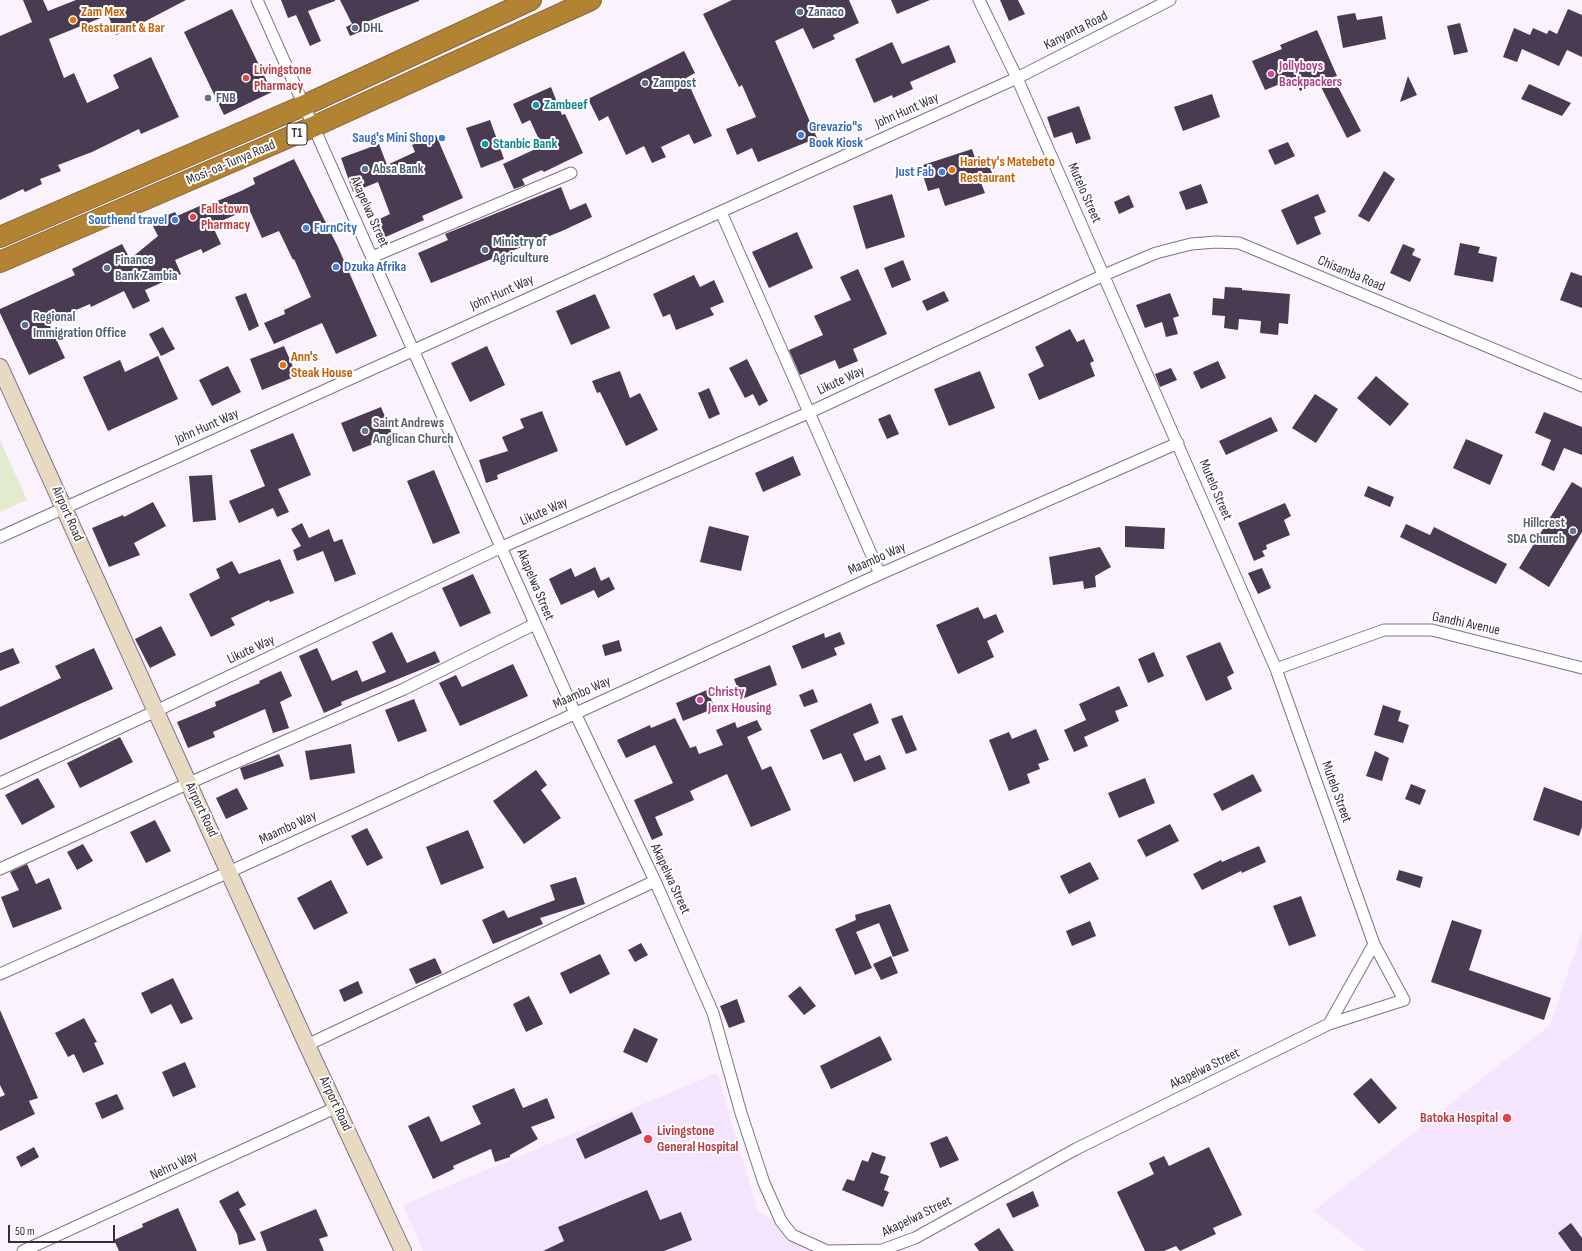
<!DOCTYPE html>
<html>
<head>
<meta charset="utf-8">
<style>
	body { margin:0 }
	#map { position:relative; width:1582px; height:1251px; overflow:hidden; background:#faf3fd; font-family:"Sofia Sans Condensed",sans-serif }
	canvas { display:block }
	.scale { position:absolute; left:8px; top:1225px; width:107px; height:18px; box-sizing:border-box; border:2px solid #342e37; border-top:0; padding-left:5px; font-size:12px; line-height:14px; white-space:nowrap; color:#342e37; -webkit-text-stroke:3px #fff; paint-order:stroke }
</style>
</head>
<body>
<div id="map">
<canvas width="1582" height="1251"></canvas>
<div class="scale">50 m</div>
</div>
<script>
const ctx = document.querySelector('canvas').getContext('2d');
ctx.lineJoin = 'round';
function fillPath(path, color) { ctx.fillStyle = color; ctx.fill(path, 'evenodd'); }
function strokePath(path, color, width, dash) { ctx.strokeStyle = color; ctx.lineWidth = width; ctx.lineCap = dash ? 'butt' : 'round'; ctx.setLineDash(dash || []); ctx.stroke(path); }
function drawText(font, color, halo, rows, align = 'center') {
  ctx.font = font + ' "Sofia Sans Condensed",sans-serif'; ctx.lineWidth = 4; ctx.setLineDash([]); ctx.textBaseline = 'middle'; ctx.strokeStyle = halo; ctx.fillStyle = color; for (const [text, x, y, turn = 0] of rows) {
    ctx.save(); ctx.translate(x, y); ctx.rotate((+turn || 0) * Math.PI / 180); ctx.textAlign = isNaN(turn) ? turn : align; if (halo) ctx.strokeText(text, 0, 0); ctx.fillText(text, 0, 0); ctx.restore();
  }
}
fillPath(new Path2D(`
	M1582 932V1251H1365L1314 1211 1550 1025Z
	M717 1073 758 1212 839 1251H423L403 1205Z`), '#f4e4fe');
fillPath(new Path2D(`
	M0 440 27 500 0 512Z`), '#e3ebce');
fillPath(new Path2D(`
	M23 0H43L48 11 76 0H186L140 24 116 35 108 15 49 39 64 78 74 73 87 103 119 88 113 75 151 57 179 117 141 134 139 129 92 152 58 165 61 171 40 179 42 184 25 192 23 189 0 200V36L32 22Z
	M281 0H335V1L308 11 321 41 310 46 296 15 288 18Z
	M340 0H419V1L364 23 367 29 350 36 346 27 352 24Z
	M732 0H849L859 23 833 35 835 39 813 49 803 28 775 41 817 138 758 162 752 148 737 155 726 129 756 117 742 85 739 87 703 14Z
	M891 0H930L897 14Z
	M1000 0H1018L1025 14 1009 21Z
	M232 9 272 92 224 115 184 32Z
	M1568 9 1582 15V57L1567 50 1559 66 1522 49 1517 62 1503 57 1514 28 1530 35 1533 28 1547 34 1549 30 1557 34Z
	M1355 13 1357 20 1382 16 1386 39 1343 48 1337 16Z
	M1460 23 1468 52 1454 55 1447 26Z
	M1317 30 1337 76 1333 77 1361 131 1347 138 1319 83 1300 91 1295 78 1265 90 1252 61 1282 49 1280 45Z
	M892 42 902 64 949 45 956 62 910 82 913 89 893 98 892 95 874 103 855 59Z
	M684 51 695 73 686 78 712 136 694 144 689 134 661 147 666 157 652 163 644 146 626 155 608 116 599 121 588 99Z
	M1408 76 1417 95 1400 102Z
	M1529 84 1571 103 1562 116 1521 99Z
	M551 87 562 115 565 114 583 153 544 172 542 170 522 179 525 185 514 189 503 164 542 146 530 120 522 124 513 104Z
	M1212 94 1220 117 1183 131 1174 107Z
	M1079 106 1091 139 1076 144 1072 132 1054 138 1047 117Z
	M490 120 504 159 481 168 466 128Z
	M436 135 463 198 422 216 424 220 381 239 373 222 390 214 378 182 353 192 341 158 379 144 387 165 415 152 412 145Z
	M1288 142 1295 156 1275 165 1268 150Z
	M972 149 976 161 987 158 993 176 980 180 985 193 945 206 939 188 928 191 920 166Z
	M294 159 338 247 377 336 336 354 322 323 274 344 264 323 285 314 284 310 311 297 294 259 293 260 279 231 262 238 249 209 212 225 221 244 203 253 201 249 175 260 181 274 145 290 150 301 133 309 124 291 91 307 90 304 48 322 65 358 29 375 0 313V309L75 275 72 269 122 244 130 259 158 236 151 222 175 212 177 216 202 205 203 207 241 191 255 184 253 178Z
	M1384 171 1395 179 1369 222 1358 216Z
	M1201 184 1208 203 1186 210 1179 192Z
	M561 187 570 210 586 203 592 217 562 231 431 283 418 253 448 240 445 234Z
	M892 194 905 237 866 249 853 206Z
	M1318 194 1326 212 1314 217 1321 234 1297 245 1281 210Z
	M1129 195 1134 207 1119 214 1114 202Z
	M797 232 813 268 769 288 752 252Z
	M1460 243 1480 247 1478 253 1497 257 1493 282 1454 275Z
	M1403 244 1415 249 1412 255 1421 259 1410 282 1390 273Z
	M903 260 911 280 892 288 884 268Z
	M858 269 887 334 853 349 858 361 839 369 835 360 800 375 789 350 823 335 814 316 851 300 840 277Z
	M1571 272 1582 276V308L1560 300Z
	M694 275 700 287 714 280 724 302 710 308 714 315 676 330 670 314 663 317 653 294Z
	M1225 287 1242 288V290L1290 294 1288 324 1279 323 1278 335 1260 333 1261 321 1239 319 1238 330 1224 328 1225 316 1212 315 1213 298 1224 299Z
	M944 291 949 301 927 311 922 301Z
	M246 293 259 326 249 331 235 297Z
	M1170 293 1179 316 1173 318 1178 334 1166 337 1162 322 1145 328 1136 305Z
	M595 294 610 328 571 345 556 311Z
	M163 327 175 349 161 356 149 334Z
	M1070 329 1077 342 1084 339 1094 361 1090 363 1095 376 1039 400 1028 374 1044 366 1035 347Z
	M284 346 297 376 262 390 250 359Z
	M487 346 505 385 470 402 451 363Z
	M158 356 178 399 108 431 83 377 120 360 125 372Z
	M747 359 768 401 759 406 753 394 745 398 729 368Z
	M1218 361 1226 378 1201 389 1193 372Z
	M228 366 241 392 212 406 199 380Z
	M1171 368 1177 380 1160 387 1155 374Z
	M620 371 630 398 640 393 658 430 626 446 600 392 597 393 592 381Z
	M980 371 995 408 949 426 934 389Z
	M1376 376 1409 404 1390 426 1357 398Z
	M709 388 720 414 709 419 698 393Z
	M1315 394 1338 409 1316 443 1292 428Z
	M381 407 393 436 353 452 341 423Z
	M542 411 558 451 497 475 498 479 486 483 479 460 508 451 502 437 524 428 520 419Z
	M1544 412 1582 427V455L1564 448 1554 471 1541 465 1551 440 1535 433Z
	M890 414 899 434 887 439 878 419Z
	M1271 417 1278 431 1226 455 1219 441Z
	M293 433 311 475 278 489 289 512 277 517 273 508 239 523 229 501 265 486 250 450Z
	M1466 439 1503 455 1490 485 1453 468Z
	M793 456 801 475 763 492 755 473Z
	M434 470 460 533 433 544 407 481Z
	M212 475 216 520 193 522 189 476Z
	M1572 482 1582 488V532L1549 587 1519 568Z
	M1368 486 1394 497 1390 507 1364 496Z
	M153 502 166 526 134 543 140 555 109 567 92 528 123 515 124 517Z
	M1285 503 1291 516 1284 520 1290 535 1266 545 1267 549 1262 551 1265 556 1254 561 1238 523Z
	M302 523 309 538 329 529 334 542 342 539 356 574 335 582 323 551 297 561 293 550 301 546 291 529Z
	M1406 524 1430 535 1434 527 1507 564 1496 584 1400 537Z
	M709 526 749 536 741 571 700 562Z
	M1125 526 1165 528 1164 549 1125 547Z
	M1100 547 1111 567 1095 576 1096 587 1084 589 1083 581 1053 585 1049 557Z
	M280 559 294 593 270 602 269 600 231 618 235 625 211 637 189 594 220 578 216 569 232 561 239 574Z
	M595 567 601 581 609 577 615 589 598 598 594 590 561 605 549 579 571 568 575 577Z
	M1262 568 1271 588 1258 594 1248 573Z
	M473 574 491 613 460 627 442 588Z
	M978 607 984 619 996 614 1004 632 987 641 994 657 958 674 936 625Z
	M161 626 176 655 150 668 135 639Z
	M392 632 407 663 435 651 440 662 341 702 342 705 324 713 299 656 317 648 332 681 357 670 362 682 386 672 372 642Z
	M840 632 845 644 834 648 837 655 802 669 792 646 824 633 825 638Z
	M619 640 622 651 605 656 602 645Z
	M1220 642 1234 673 1227 677 1232 689 1206 701 1186 656Z
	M13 648 20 663 0 671V653Z
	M94 648 113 689 0 740V707L61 678 55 666Z
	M1154 652 1164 676 1148 683 1138 659Z
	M513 664 528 696 460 726 439 683 456 675 462 687Z
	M770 665 777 685 742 699 734 679Z
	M281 671 292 696 280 702 289 728 273 733 265 709 213 732 215 737 188 748 177 722 216 706 215 702 260 683 259 681Z
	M1119 686 1128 706 1115 711 1119 721 1084 737 1088 746 1074 752 1064 730 1086 720 1079 704Z
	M813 689 818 702 804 707 799 695Z
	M707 690 715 708 683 721 676 703Z
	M414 699 427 731 398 742 385 710Z
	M871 703 879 723 853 734 865 761 880 755 886 769 854 782 841 753 823 760 810 730Z
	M1383 705 1401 711 1398 721 1409 725 1403 743 1374 735Z
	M902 715 917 750 906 754 891 719Z
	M675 718 690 748 696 746 699 754 723 745 716 730 735 722 737 728 757 720 762 730 747 737 762 770 771 766 791 810 751 827 727 774 690 791 694 800 655 817 663 835 652 840 634 800 673 783 655 745 626 758 617 740 650 725 651 728Z
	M1036 729 1049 760 1038 764 1040 769 1027 774 1030 783 1009 791 989 740 1009 732 1012 739Z
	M120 737 133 762 80 788 67 763Z
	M351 744 355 773 310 780 305 751Z
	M1375 751 1389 758 1382 781 1366 776Z
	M279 754 284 766 244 780 240 768Z
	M536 770 547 785 541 790 561 818 524 844 493 801Z
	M1253 774 1262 791 1222 811 1213 794Z
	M38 778 55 807 22 825 5 795Z
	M1145 778 1155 803 1119 818 1108 793Z
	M1411 784 1426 790 1420 805 1405 799Z
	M1544 787 1582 801V827L1579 836 1533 820Z
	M237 788 248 809 226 819 216 798Z
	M155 820 171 851 146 863 130 832Z
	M1170 824 1179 841 1146 857 1137 840Z
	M367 828 383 858 367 866 351 836Z
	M468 830 484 868 441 885 426 847Z
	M83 844 93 861 77 870 67 852Z
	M1259 846 1266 862 1242 873 1241 871 1202 890 1193 874 1221 860 1222 862Z
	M1090 862 1099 879 1069 894 1060 876Z
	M27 864 36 884 49 878 62 909 13 928 1 897 19 890 10 872Z
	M1399 870 1423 877 1420 888 1396 880Z
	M576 877 585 904 540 918 543 924 493 944 482 920 504 910 508 918 555 900 550 885Z
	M331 880 348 913 314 930 297 898Z
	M1301 896 1316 936 1289 946 1273 906Z
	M890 904 909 951 893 957 879 923 856 932 872 968 855 975 835 929 856 920 855 915Z
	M1452 920 1482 930 1469 970 1551 998 1544 1020 1431 982Z
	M1090 921 1096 936 1072 946 1066 931Z
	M641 943 648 955 635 962 628 950Z
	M600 954 610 974 570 994 560 973Z
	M891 956 898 973 881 980 873 964Z
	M435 958 442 973 416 984 409 969Z
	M173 978 193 1019 181 1024 171 1004 151 1014 141 993Z
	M358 981 363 993 344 1002 339 990Z
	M800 986 816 1006 804 1015 788 996Z
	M529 996 543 1024 526 1032 513 1004Z
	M737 999 745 1022 729 1028 720 1006Z
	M0 1010 38 1098 29 1101 35 1114 0 1131V1097L5 1095 0 1085Z
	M84 1018 97 1042 94 1043 104 1064 83 1073 74 1054 68 1057 55 1033Z
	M634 1028 658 1039 647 1063 623 1052Z
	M880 1036 892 1060 831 1089 820 1066Z
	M185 1062 196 1087 173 1097 162 1072Z
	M1371 1078 1397 1108 1379 1124 1353 1094Z
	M514 1088 523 1108 547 1098 555 1118 531 1127 538 1139 510 1155V1157L495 1162 491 1149 453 1166 454 1169 433 1179 408 1126 429 1116 441 1142 481 1124 472 1106Z
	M117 1094 124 1109 102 1119 95 1103Z
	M632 1112 642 1133 585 1159 576 1139Z
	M947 1136 959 1160 940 1168 930 1143Z
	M34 1147 39 1157 21 1167 16 1157Z
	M1209 1147 1242 1215 1213 1228 1216 1234 1180 1251 1176 1246 1164 1251H1145L1117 1192 1154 1174 1149 1163 1164 1156 1169 1166Z
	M872 1152 886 1157 880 1173 889 1176 884 1190 889 1192 883 1207 842 1190 847 1179 854 1181 862 1160 868 1162Z
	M647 1190 660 1220 681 1212 692 1240 664 1251H543L564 1241 558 1227Z
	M238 1191 246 1205 239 1209 256 1240 239 1245 237 1234 219 1201Z
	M1033 1191 1039 1206 1013 1218 1006 1204Z
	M178 1208 197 1251H119L114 1240 143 1227 142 1224Z
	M316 1209 328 1236 319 1239 324 1251H267L260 1232Z
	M1571 1223 1582 1238V1251H1571L1558 1233Z
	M999 1228 1014 1251H979L974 1244Z`), '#493b51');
const street = new Path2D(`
	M257 0 575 713 655 881 713 1013 741 1113 764 1183 781 1221 792 1235 827 1251 882 1250 915 1238 1076 1149 1329 1024 1404 1000 1374 944 1276 669 1017 78 979 0
	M721 212 880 574
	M372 257 571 173
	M0 537 1017 78 1170 0
	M1276 669 1384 630H1432L1582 668
	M0 783 156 711 502 547 808 413 1104 275 1156 253 1191 244 1216 242 1239 243 1582 386
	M0 869 189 783 404 689 535 624
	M0 974 229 872 880 574 1178 443
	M1329 1024 1374 944
	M307 1045 655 881
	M23 1251 337 1107`);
const secondary = new Path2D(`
	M0 367 307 1045 403 1251`);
const highway = new Path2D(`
	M0 237 305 105 531 0
	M0 262 315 126 591 0`);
strokePath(street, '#807188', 13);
strokePath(secondary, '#807188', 18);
strokePath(highway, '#876535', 22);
strokePath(street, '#fff', 11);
strokePath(secondary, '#e8dac2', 16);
strokePath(highway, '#b38334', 20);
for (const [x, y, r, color] of [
	[800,12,4,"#5c6f8a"],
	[73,20,4,"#e8710a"],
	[355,28,4,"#5c6f8a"],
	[1271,74,4,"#d1479c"],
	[246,78,4,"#e0444e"],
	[645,83,4,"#5c6f8a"],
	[208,98,4,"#5c6f8a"],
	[536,105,4,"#0f9aa8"],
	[801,135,4,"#3f7fe0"],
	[442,138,4,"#3f7fe0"],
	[485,144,4,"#0f9aa8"],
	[365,169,4,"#5c6f8a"],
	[952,170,4,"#e8710a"],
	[942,172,4,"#3f7fe0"],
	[193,217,4,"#e0444e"],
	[175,220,4,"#3f7fe0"],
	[306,228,4,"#3f7fe0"],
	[485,250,4,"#5c6f8a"],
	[336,267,4,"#3f7fe0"],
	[107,268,4,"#5c6f8a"],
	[25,325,4,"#5c6f8a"],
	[283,365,4,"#e8710a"],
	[365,431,4,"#6b7280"],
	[1573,531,4,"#6b7280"],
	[700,700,4,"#d1479c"],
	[1507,1118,5,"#e0444e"],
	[648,1139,5,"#e0444e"]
]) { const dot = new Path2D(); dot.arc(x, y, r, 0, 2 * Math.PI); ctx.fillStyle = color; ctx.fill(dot); strokePath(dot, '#fff', 1.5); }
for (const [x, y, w] of [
	[297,134,20]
]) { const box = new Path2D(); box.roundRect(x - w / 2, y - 11, w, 22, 3); ctx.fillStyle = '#fff'; ctx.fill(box); strokePath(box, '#342e37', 1); }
drawText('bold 13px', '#342e37', null, [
	["T1",297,134]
]);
drawText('bold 14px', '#c56008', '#fff', [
	["Zam Mex",81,12],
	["Restaurant & Bar",81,28],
	["Hariety's Matebeto",960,162],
	["Restaurant",960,178],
	["Ann's",291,357],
	["Steak House",291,373]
], 'left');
drawText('bold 14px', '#4e5e75', '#fff', [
	["Zanaco",808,12],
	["DHL",363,28],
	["Zampost",653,83],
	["FNB",216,98],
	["Absa Bank",373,169],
	["Ministry of",493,242],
	["Agriculture",493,258],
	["Finance",115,260],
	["Bank Zambia",115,276],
	["Regional",33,317],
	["Immigration Office",33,333]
], 'left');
drawText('14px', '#342e37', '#fff', [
	["Kanyanta Road",1076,31,-27],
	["John Hunt Way",907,111,-24],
	["Mosi-oa-Tunya Road",231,163,-23],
	["Mutelo Street",1084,193,66],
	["Akapelwa Street",369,212,66],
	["Chisamba Road",1351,274,23],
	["John Hunt Way",502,293,-24],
	["Likute Way",841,381,-25],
	["John Hunt Way",207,427,-24],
	["Mutelo Street",1215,490,67],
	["Likute Way",544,512,-24],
	["Airport Road",67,514,66],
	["Maambo Way",877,559,-24],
	["Akapelwa Street",535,585,67],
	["Gandhi Avenue",1466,624,12],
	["Likute Way",251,650,-25],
	["Maambo Way",582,693,-24],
	["Mutelo Street",1336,792,70],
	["Airport Road",201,810,65],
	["Maambo Way",288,828,-25],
	["Akapelwa Street",670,879,65],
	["Akapelwa Street",1205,1069,-26],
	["Airport Road",335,1104,65],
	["Nehru Way",174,1166,-25],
	["Akapelwa Street",917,1217,-26]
]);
drawText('bold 14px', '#b23c85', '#fff', [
	["Jollyboys",1279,66],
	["Backpackers",1279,82],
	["Christy",708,692],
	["Jenx Housing",708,708]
], 'left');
drawText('bold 14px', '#be3a42', '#fff', [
	["Livingstone",254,70],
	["Pharmacy",254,86],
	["Fallstown",201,209],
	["Pharmacy",201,225],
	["Batoka Hospital",1498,1118,"right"],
	["Livingstone",657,1131],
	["General Hospital",657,1147]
], 'left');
drawText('bold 14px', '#0d838f', '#fff', [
	["Zambeef",544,105],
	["Stanbic Bank",493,144]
], 'left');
drawText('bold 14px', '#366cbe', '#fff', [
	["Grevazio\"s",809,127],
	["Book Kiosk",809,143],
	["Saug's Mini Shop",434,138,"right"],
	["Just Fab",934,172,"right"],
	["Southend travel",167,220,"right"],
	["FurnCity",314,228],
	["Dzuka Afrika",344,267]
], 'left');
drawText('bold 14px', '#5b616d', '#fff', [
	["Saint Andrews",373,423],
	["Anglican Church",373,439],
	["Hillcrest",1565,523,"right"],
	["SDA Church",1565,539,"right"]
], 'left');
</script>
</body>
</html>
